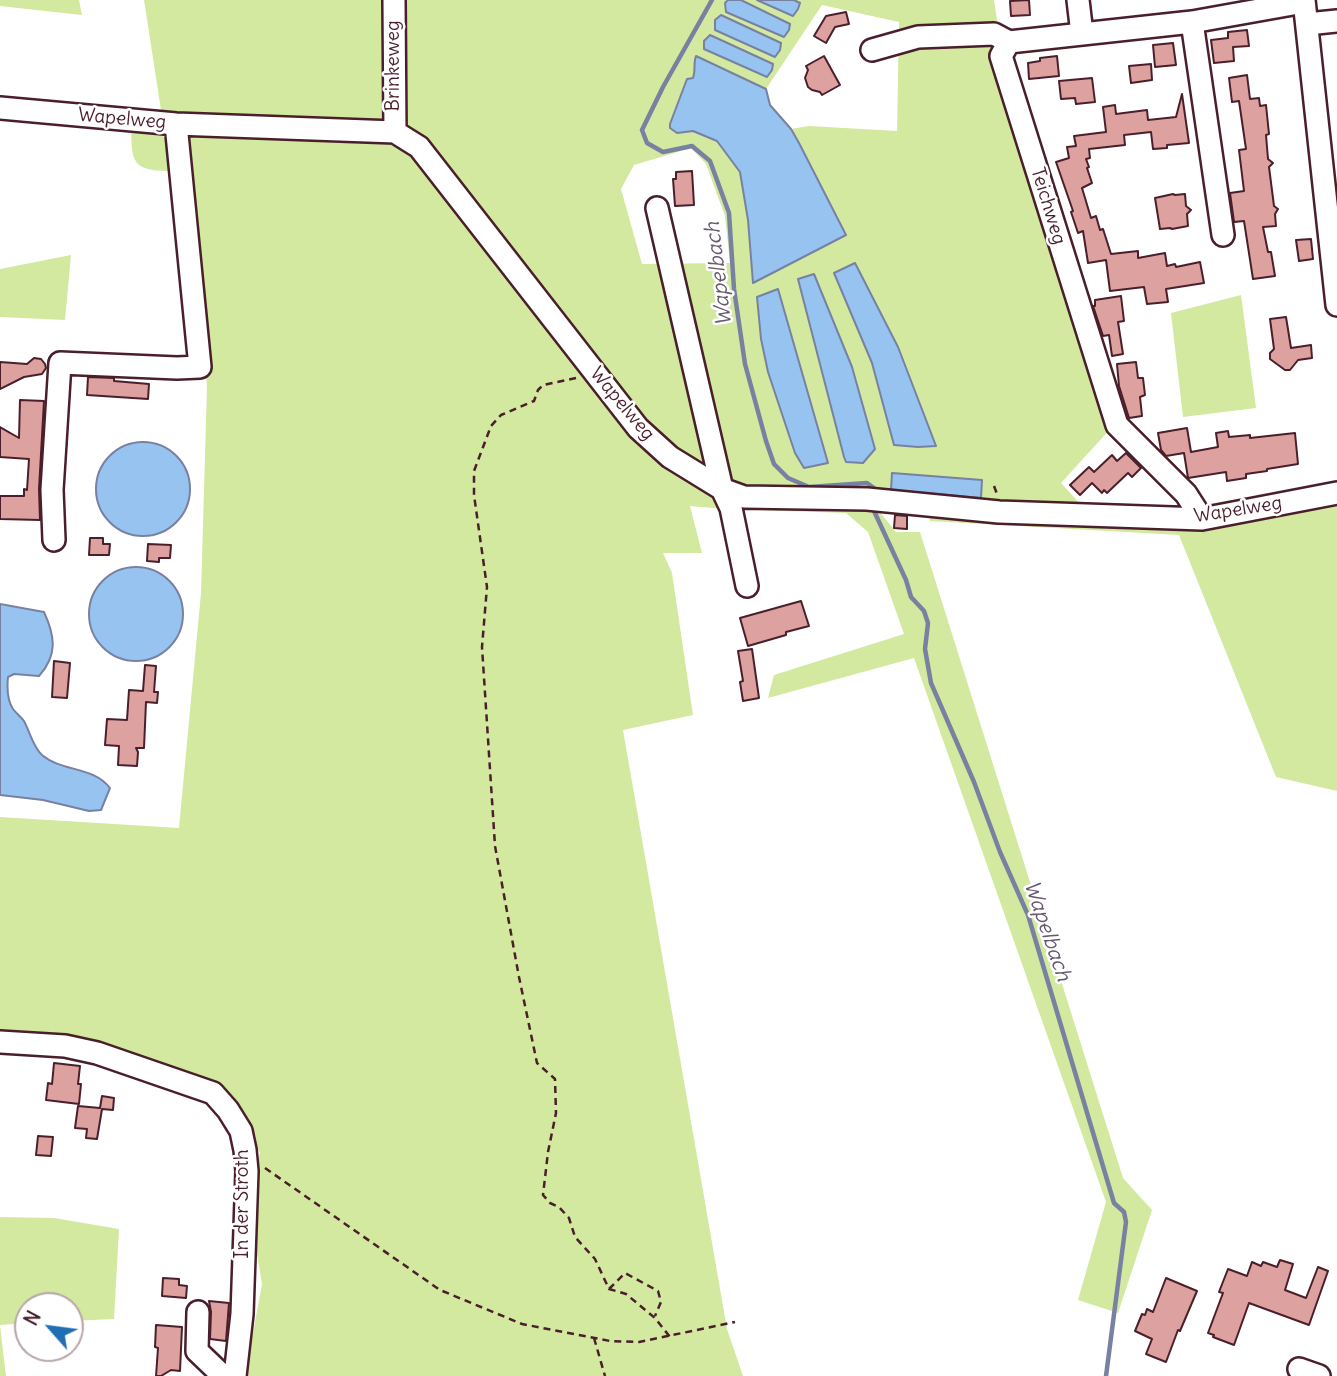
<!DOCTYPE html>
<html>
<head>
<meta charset="utf-8">
<style>
	body { margin:0 }
	#map { position:relative; width:1337px; height:1376px; overflow:hidden; background:#fff; font-family:Delius,sans-serif }
	canvas { display:block }
	.north { position:absolute; left:14px; top:1292px; width:70px; height:70px; box-sizing:border-box; background:#fff; border:2px solid #b7a5aa; border-radius:50%; rotate:298deg; font-size:19px; font-weight:700; line-height:28px; text-align:center; color:#4a1f2b }
	.north::after { content:''; display:block; margin:auto; width:24px; height:32px; background:#1f6fb2; clip-path:polygon(50% 0,100% 100%,50% 72%,0 100%) }
</style>
</head>
<body>
<div id="map">
<canvas width="1337" height="1376"></canvas>
<div class="north">N</div>
</div>
<script>
const ctx = document.querySelector('canvas').getContext('2d');
ctx.lineJoin = 'round';
function fillPath(path, color) { ctx.fillStyle = color; ctx.fill(path, 'evenodd'); }
function strokePath(path, color, width, dash) { ctx.strokeStyle = color; ctx.lineWidth = width; ctx.lineCap = dash ? 'butt' : 'round'; ctx.setLineDash(dash || []); ctx.stroke(path); }
function drawText(font, color, halo, rows, align = 'center') {
  ctx.font = font + ' Delius,sans-serif'; ctx.lineWidth = 5; ctx.setLineDash([]); ctx.textBaseline = 'middle'; ctx.strokeStyle = halo; ctx.fillStyle = color; for (const [text, x, y, turn = 0] of rows) {
    ctx.save(); ctx.translate(x, y); ctx.rotate((+turn || 0) * Math.PI / 180); ctx.textAlign = isNaN(turn) ? turn : align; if (halo) ctx.strokeText(text, 0, 0); ctx.fillText(text, 0, 0); ctx.restore();
  }
}
fillPath(new Path2D(`
	M0 0H79L82 15 0 6Z
	M144 0H728L725 3 790 24 741 0H757L793 16 799 3 794 0H994L999 33 1113 426 1061 483 1083 507 890 491 878 510 896 532H920L1123 1178 1152 1210 1118 1313 1078 1300 1106 1202 914 658 768 698 774 675 904 634 868 532 846 513 725 509 690 506 702 553H663L672 573 693 715 623 730 727 1329 743 1376H245L262 1284 248 1199 260 1153 220 1089 98 1041 0 1032V817L179 828 201 593 207 387 187 141 192 134 195 115 161 110ZM822 5 899 22 897 131 809 126 791 129 799 143 846 235 753 283 748 220 740 172 718 141 693 131V78C696 71 693 64 696 56L766 89ZM691 148 706 164 725 216 730 263 642 264 621 189 634 165ZM813 274H814L844 457 798 280ZM778 289 828 462 805 468H804Z
	M131 125C167 130 169 136 170 171 130 171 132 160 131 125Z
	M71 255 65 320 0 317V269Z
	M1241 295 1256 408 1183 417 1171 313Z
	M1337 485V791L1276 777 1179 535 930 521 929 512 1176 526 1201 505Z
	M0 1217 54 1218 119 1229 114 1319 70 1321V1306H28V1323L0 1325 6 1376H0Z`), '#d2e99f');
const water = new Path2D(`
	M728 0H741L790 24 789 30 784 37 726 12 725 3Z
	M757 0H794L800 3 798 9 793 16Z
	M721 15 781 43 780 50 775 57 715 30V20Z
	M710 35 773 64 772 70 767 77 704 49V41Z
	M696 56 766 89 770 105 791 129 799 143 846 235 753 283 748 220 740 172 717 141 693 131 677 133 670 128V124L687 79 693 78C696 70 693 64 696 56Z
	M855 263 898 347 936 446 918 447 894 445 872 363 834 273Z
	M814 274 852 367 875 449 863 463 846 462 844 457 798 279Z
	M778 289 828 463 804 468 795 453 768 372 761 339 757 297Z
	M96 489a47 47 0 1 1 94 0a47 47 0 1 1-94 0Z
	M892 473 982 480 981 498 891 490Z
	M89 614a47 47 0 1 1 94 0a47 47 0 1 1-94 0Z
	M0 604 44 612C55 636 58 655 39 676L14 674 8 677C7 687 7 700 13 709 16 713 21 717 24 721 30 732 33 747 42 755 62 772 93 766 110 788L101 810 89 811 43 800 0 795Z`);
fillPath(water, '#97c3f0');
strokePath(water, '#7881a1', 2);
strokePath(new Path2D(`
	M712 0 663 87 642 130 647 143 663 152 692 146 710 161 729 213 734 289 745 364 766 441 774 464 788 478 809 487 867 483 874 488
	M874 511 906 580 911 597 924 611 928 623 925 649 931 683 974 782 1000 852 1028 915 1114 1203 1124 1212 1126 1222 1106 1376`), '#7881a1', 4.5);
const building = new Path2D(`
	M1029 0 1030 15 1011 16 1010 1Z
	M846 12 849 24 835 27 826 43 814 36 826 16Z
	M1247 30 1249 46 1233 47 1234 61 1214 63 1211 40 1228 38V32Z
	M1173 43 1176 65 1155 67 1153 45Z
	M824 56 840 85 822 95 820 92 812 90 808 87 805 78 808 70 806 66Z
	M1057 56 1059 76 1029 79 1028 63 1040 61V58Z
	M1151 64 1152 80 1131 83 1129 66Z
	M1247 75 1250 99 1259 98 1260 106 1266 105 1269 134 1266 135 1268 159 1273 163 1269 167 1274 206 1278 209 1275 214 1276 226 1263 227 1268 252H1271L1275 276 1253 279 1244 221 1234 222 1230 193 1244 191 1239 150 1246 149 1239 101 1232 102 1229 78Z
	M1092 78 1095 102 1076 104 1075 98 1061 99 1059 81Z
	M1182 94 1189 143 1167 145V148L1153 149 1151 132 1124 135 1125 145 1089 149 1090 158 1086 159 1089 167 1087 168 1092 183 1082 188 1091 218 1096 216 1100 230 1103 229 1111 254 1138 251V258L1165 253 1167 266 1175 264 1176 267 1200 262 1204 283 1166 289 1168 302 1147 304 1144 287 1110 291 1106 260 1088 263 1083 231 1078 233 1071 212 1073 211 1056 162 1069 158 1067 147 1076 146 1074 136 1106 132 1103 107 1115 105 1116 114 1147 110 1148 120 1176 117Z
	M692 171 694 205 675 206 673 179H676V172Z
	M1173 194 1175 195 1185 194 1186 206 1191 210 1187 214 1188 226 1172 229 1170 228 1160 229 1155 198Z
	M1311 239 1313 259 1299 261 1296 240Z
	M1121 296 1124 321 1118 322 1123 354 1112 356 1109 335 1103 336 1093 306H1095V300Z
	M1286 317 1291 348 1311 345 1312 358 1298 360 1290 370H1285L1270 359V353L1274 349 1270 319Z
	M34 358 41 359 45 364 46 368 42 374 24 377 0 389V362L27 364Z
	M1136 362 1138 378H1143L1145 395 1140 397 1142 416 1129 418 1119 386 1117 364Z
	M88 377 114 378V381L149 384 148 399 87 395Z
	M20 400 44 401 39 489 40 520 0 519V496H24V489L27 490 29 459 0 457V427L19 438Z
	M1187 428 1191 452 1218 447 1216 433 1228 431 1229 437 1250 435V438L1295 433 1298 464 1267 469V471L1246 474V478L1227 481 1226 472 1188 478 1184 453 1166 456 1161 450 1158 433Z
	M1126 453 1141 468 1132 477 1128 473 1107 493 1104 490 1102 493 1092 483 1080 495 1070 485 1089 467 1094 472 1112 455 1117 461Z
	M895 515 907 516V529L894 528Z
	M90 538H103V544H110L109 555H89Z
	M148 544 171 545 170 558H159V562L147 561Z
	M801 601 809 626 786 632V635L748 646 740 618Z
	M752 649 759 698 743 701 740 682 743 681 738 651Z
	M54 661 70 663 67 698 52 697Z
	M145 665 156 666 154 692H158L157 703 146 702 144 748H136L138 752 137 766 118 765 119 746 105 745 107 719 127 720 129 690 143 691Z
	M54 1063 80 1066 78 1084H81L79 1104 46 1100 48 1083 52 1084Z
	M102 1096 114 1098 113 1110 102 1109 97 1139 86 1138 87 1129 75 1128 78 1106 100 1108Z
	M38 1136 53 1137 51 1156 36 1155Z
	M1280 1260 1293 1264 1285 1290 1306 1298 1318 1267 1328 1271 1309 1325 1249 1303 1234 1345 1213 1337 1214 1335 1208 1333 1223 1293 1219 1292 1228 1269 1247 1276 1252 1262 1261 1266 1263 1262 1277 1267Z
	M163 1278 179 1279V1285L187 1286 186 1298 162 1296Z
	M1166 1278 1197 1291 1180 1331 1178 1330 1166 1362 1146 1354 1152 1339 1135 1331 1142 1314 1145 1315 1147 1309 1153 1312Z
	M209 1301 229 1303 226 1341 210 1339 211 1312Z
	M156 1325 182 1327 180 1371 171 1370 161 1376H156L158 1348 155 1347Z`);
fillPath(building, '#dda29f');
strokePath(building, '#4a1f2b', 2);
const minor = new Path2D(`
	M394 0 395 132
	M1078 0 1082 34
	M1304 0 1337 305
	M1192 22 1223 235
	M1307 24 1337 21
	M872 50 918 37 994 34 1009 42
	M0 108 176 124 395 132 419 147 638 428 670 457 722 489 744 497 867 499 999 512 1202 519 1337 493
	M657 208 722 489 731 508 747 586
	M1202 519 1186 494 1117 425 1001 56 1009 42 1192 22 1304 2
	M54 540 52 490 60 363 177 368 200 367 176 124
	M0 1042 65 1046 97 1053 213 1093 228 1110 241 1131 245 1150 247 1171 242 1314 235 1376
	M198 1312 197 1351 221 1374 228 1376
	M1299 1369 1319 1376`);
strokePath(minor, '#4a1f2b', 26);
strokePath(new Path2D(`
	M576 378 543 385 538 390 534 401 501 415 491 426 474 471V495L487 587 482 647 495 846 519 977 537 1063 555 1079 556 1113 548 1152 543 1195 550 1203 559 1207 569 1218 575 1237 595 1259 609 1289 626 1294 655 1318 670 1337
	M994 486 997 494
	M265 1168 440 1290 522 1324 610 1341 639 1342 735 1322
	M609 1289 625 1273 658 1291 661 1302 655 1316
	M594 1338 605 1376`), '#4a1f2b', 2.5, [7, 5]);
strokePath(minor, '#fff', 21);
drawText('19px', '#4a1f2b', '#fff', [
	["Brinkeweg",394,66,-90],
	["Wapelweg",122,119,5],
	["Teichweg",1048,206,73],
	["Wapelweg",622,404,50],
	["Wapelweg",1238,510,-9],
	["In der Stroth",243,1204,-90]
]);
drawText('italic 21px', '#655870', '#fff', [
	["Wapelbach",719,274,-97],
	["Wapelbach",1047,931,71]
]);
</script>
</body>
</html>
